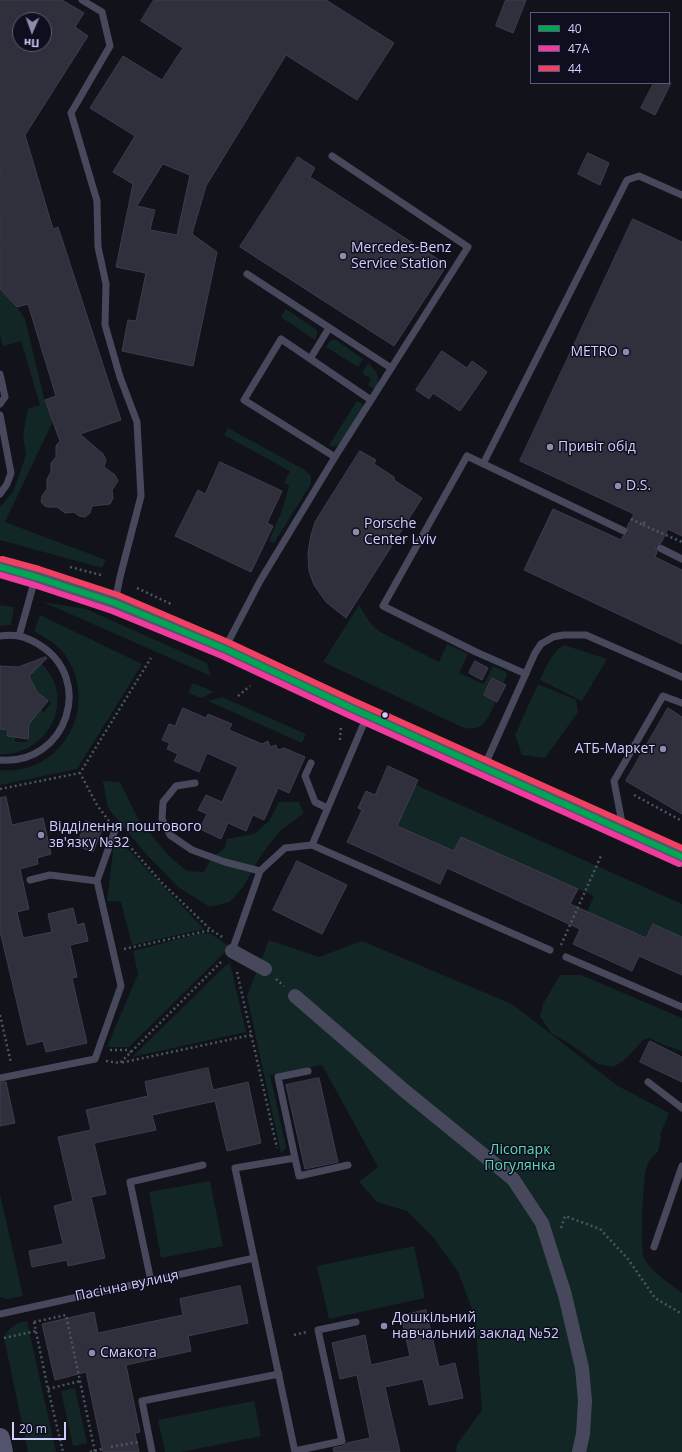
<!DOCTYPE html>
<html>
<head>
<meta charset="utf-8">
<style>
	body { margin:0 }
	#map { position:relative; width:682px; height:1452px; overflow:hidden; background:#12121b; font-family:"Open Sans",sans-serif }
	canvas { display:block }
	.legend { position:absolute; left:530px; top:12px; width:140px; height:72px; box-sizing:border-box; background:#0f0e1f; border:1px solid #5c5b77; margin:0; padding:5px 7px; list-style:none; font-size:12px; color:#d0cefc }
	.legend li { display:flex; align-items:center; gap:8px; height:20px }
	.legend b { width:20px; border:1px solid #5c5b77 }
	.north { position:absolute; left:12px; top:12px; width:40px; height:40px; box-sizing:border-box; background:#0f0e1f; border:1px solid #5c5b77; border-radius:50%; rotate:182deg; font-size:11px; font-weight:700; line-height:16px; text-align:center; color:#d0cefc }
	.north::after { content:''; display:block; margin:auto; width:14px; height:18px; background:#8e8cad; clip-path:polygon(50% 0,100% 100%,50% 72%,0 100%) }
	.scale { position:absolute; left:12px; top:1422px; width:54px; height:18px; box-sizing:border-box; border:2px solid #d0cefc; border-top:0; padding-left:5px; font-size:12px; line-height:14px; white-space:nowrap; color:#d0cefc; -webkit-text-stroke:3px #0f0e1f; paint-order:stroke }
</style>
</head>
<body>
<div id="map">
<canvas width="682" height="1452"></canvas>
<ul class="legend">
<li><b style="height:5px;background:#00a651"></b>40</li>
<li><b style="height:5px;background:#f13a9d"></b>47А</li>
<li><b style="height:5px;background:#f24062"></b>44</li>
</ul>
<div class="north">Пн</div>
<div class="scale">20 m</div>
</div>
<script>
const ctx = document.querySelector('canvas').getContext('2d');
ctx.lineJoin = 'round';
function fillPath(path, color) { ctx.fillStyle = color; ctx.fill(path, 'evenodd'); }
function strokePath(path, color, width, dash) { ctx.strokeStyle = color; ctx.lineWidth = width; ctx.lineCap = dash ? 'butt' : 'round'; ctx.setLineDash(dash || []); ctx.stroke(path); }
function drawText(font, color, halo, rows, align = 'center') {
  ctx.font = font + ' "Open Sans",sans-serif'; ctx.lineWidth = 3; ctx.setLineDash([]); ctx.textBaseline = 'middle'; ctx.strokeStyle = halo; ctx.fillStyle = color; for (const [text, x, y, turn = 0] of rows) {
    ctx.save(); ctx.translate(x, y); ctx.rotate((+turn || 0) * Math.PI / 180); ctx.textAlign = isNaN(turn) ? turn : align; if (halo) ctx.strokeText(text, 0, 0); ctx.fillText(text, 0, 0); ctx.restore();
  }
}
fillPath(new Path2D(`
	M0 289 17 307 25 319 45 402 53 421 5 522 106 560 102 568 0 540V507L13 492 26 455 23 434 28 409 40 405 21 341 3 346 0 335Z
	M286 309 317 330V335L315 340 281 317Z
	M331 340H336L363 359 358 367 326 347Z
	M368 363C378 372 381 378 375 390L368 385 371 379 362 373Z
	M357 401 362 403 364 407 341 444 334 447 329 445Z
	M228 428 305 470 311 476V484L274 543 269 541 282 510 289 486 284 483 290 471 224 435Z
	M43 602 86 609 207 663 211 676Z
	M0 605 14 607 11 625 0 626Z
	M359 605 370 623 380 632 439 662 447 644 468 654 459 673 484 684 493 666 506 672 507 675 503 684 492 679 484 695 496 701C489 717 482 734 462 727L323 662Z
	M40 615 142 664 77 769 0 785V770C61 776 99 709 67 658 59 645 46 638 34 631Z
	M564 645 607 659 582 701 540 680C546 667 551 653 564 645Z
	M28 663 42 664C77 699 48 756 0 754V729L8 730 7 736 15 737V742H27L31 714 35 717 41 710 44 712 51 703 27 686 32 682 29 676 33 672Z
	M193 683 214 692 201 698 188 693Z
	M538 684 576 700 578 712 545 758 522 755 515 735Z
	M222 697 306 734 302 743 208 701Z
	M103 781 120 782 138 819 170 857 187 871 204 872 212 857 224 849 227 839 254 834 269 821 279 802H299L304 813 280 831 262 854 243 887 230 902 210 907 178 887 147 855 108 808Z
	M416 785 682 904V937L653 924 646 938 587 912 594 896 461 837 454 851 397 826Z
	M120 841 204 929 132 945 121 902 107 901 114 844Z
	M210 933 227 945V950L129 1047H107L138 974 133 951 198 934Z
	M269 940 319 957 362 941 512 1004 618 1086 669 1113 660 1135 661 1138 658 1152C652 1156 648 1161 646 1169 643 1179 640 1250 644 1258 652 1273 668 1282 682 1293V1452H456L457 1444 482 1410 475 1317 458 1272 434 1238 407 1211 377 1202 359 1182 378 1167 322 1065 270 1075 286 1147 285 1150 281 1153 247 996Z
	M230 963 246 1032 132 1057 226 965Z
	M560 975H581L682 1018V1051L664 1045 649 1038 643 1040 627 1058 614 1067 598 1064 570 1044 551 1033 540 1016 543 1004Z
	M210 1181 223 1246 161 1258 149 1192Z
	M0 1194 23 1296 8 1299 0 1297Z
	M414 1246 425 1298 329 1319 317 1266Z
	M27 1321 56 1452H28L4 1338C9 1327 15 1323 27 1321Z
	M75 1388 87 1443 73 1446 61 1391Z
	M254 1401 261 1436 181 1452H165L158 1420Z`), '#112625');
const building = new Path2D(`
	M0 0H62L84 13 75 27 88 36 25 135 53 229 58 227 121 420 80 434 103 454 106 460 104 467 115 475 118 481 112 490 113 498 110 504 92 506 90 513 85 517 79 516 74 512 65 513 57 507H48L45 506 41 502 42 496 47 489V479L51 472V463L56 457V446L60 441 45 400 56 396 28 304 17 307 0 289ZM20 20H44V44H20Z
	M154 0H326L394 43 357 100 286 55 206 186 192 234 217 252 193 366 122 351 128 320 136 321 146 273 116 267 133 184 113 172 135 136 90 108 123 56 162 80 183 48 141 21ZM163 164 190 175 177 235 150 230 155 210 137 206Z
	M506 0H526L513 33 496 26Z
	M654 83H671L655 115 641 108Z
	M588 153 609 163 600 185 578 174Z
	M298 157 315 168 310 177 447 265 394 346 240 247Z
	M633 219 682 242V536L668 529 661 543 658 544 655 546 657 552 655 557 682 570V644L524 570 553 509 621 540 623 536 626 535 629 533 627 527 634 514 520 461Z
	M442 351 467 368 472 361 487 372 460 411 433 393 429 399 416 390Z
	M360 451 376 460 374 464 394 477V480L422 498 346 618 326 602 314 585 309 571 308 553 311 535 315 522Z
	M220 462 282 491 267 523 273 526 251 572 175 536 198 490 205 494Z
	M46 657 47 658 29 676 37 692 48 701 29 724 28 739 7 736 8 730 0 729V666L18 667Z
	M475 661 488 668 482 680 469 673Z
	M492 678 506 685 497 702 484 695Z
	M183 708 206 718 208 714 232 724 229 730 262 744 268 741 270 747 276 745 278 750 284 748 305 757 289 793 278 788 264 820 253 815 246 831 228 823 221 839 200 829 207 814 198 810 206 795 222 802 238 767 207 753 199 772 174 761 178 754 167 749 170 743 162 740 169 724 175 726Z
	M668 708 682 717V814L626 781Z
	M388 766 418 780 397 826 454 851 461 837 578 889 570 904 646 938 653 924 682 937V975L639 956 632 971 573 944 580 929 447 868 440 884 347 842 362 810 358 808 366 791 375 795Z
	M6 797 12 825 43 818 51 854 37 858 38 864 20 869 29 909 17 912 23 938 52 932 48 914 73 908 77 925 84 923 88 941 70 945 77 977 72 978 87 1043 46 1052 43 1041 27 1045 0 931V798Z
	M86 821 103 827 93 852 77 846Z
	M297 861 347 885 322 934 273 910Z
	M650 1041 682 1057V1082L640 1062Z
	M208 1068 213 1090 248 1082 261 1143 227 1151 215 1101 152 1115 156 1130 94 1143 106 1194 91 1197 105 1258 68 1266 67 1260 32 1267 29 1251 63 1244 54 1206 73 1201 58 1137 91 1130 86 1110 148 1096 145 1082Z
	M319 1078 338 1162 305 1169 286 1085Z
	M6 1082 15 1123 0 1126V1083Z
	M240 1286 248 1323 188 1336 191 1351 126 1365 140 1432 135 1433 139 1452H103L86 1372 55 1380 42 1324 94 1312 98 1333 183 1315 180 1299Z
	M426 1310 439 1367 455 1363 463 1398 429 1405 423 1379 385 1387 400 1452H334L333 1448 343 1446 347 1443 370 1438 357 1375 340 1379 332 1343 365 1335 371 1365 410 1356 401 1316Z`);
fillPath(building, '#30303d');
strokePath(building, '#3e3c4e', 1);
strokePath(new Path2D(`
	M631 519 643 525 646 519
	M643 525 682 542
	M70 567 101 575
	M137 588 173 605
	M238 696 250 686
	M340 740 341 726
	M0 789 80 773
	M634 795 682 821
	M109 821 97 805 80 773 151 658
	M125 841 162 883 211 930 224 938
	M561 945 601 856
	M124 949 211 930
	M221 962 120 1063 251 1035
	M237 972 277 1148
	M276 979 284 986
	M0 1015 11 1063
	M110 1050H127L131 1052
	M106 1061 120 1063
	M561 1228 565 1216 600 1229 628 1259 655 1298 682 1314
	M34 1322 66 1315 95 1452
	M34 1322 48 1389 63 1452
	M294 1335 307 1332
	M4 1338 36 1331
	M48 1389 80 1381
	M111 1447 138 1442
	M90 1452 102 1449`), '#485762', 2.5, [2, 3]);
strokePath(new Path2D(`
	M82 0 102 12 110 46 71 113 97 201 98 247 106 284 105 325 120 377 137 422 141 496 120 577 115 602
	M247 274 391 368
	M310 359 329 328
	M0 374 5 397 0 404
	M0 415 11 473 7 484 0 494
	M335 457 244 400 281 339 371 400
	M483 464 627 180 639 176 682 195
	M660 548 682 559
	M0 636C15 634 25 636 38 644 96 678 67 766 0 760
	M19 636 35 579
	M225 648 260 581 335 457 468 247 332 156
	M526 674 476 652 383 606 467 456 624 531
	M311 763 305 776 315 802 327 808
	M484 767 535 653 541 644 553 637 563 635H586L682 677
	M195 783 176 786 163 802 162 819 170 835 192 850 225 862 260 871 285 848 312 845 550 950
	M623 828 614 781 663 696 682 703
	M312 845 367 716
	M97 881 115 830
	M232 951 260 871
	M566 957 682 1007
	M0 1078 95 1059 121 986 97 881 50 875 30 880
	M648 1082 682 1108
	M295 1158 299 1176 348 1165
	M654 1247 682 1166
	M151 1281 130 1182 203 1165
	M0 1314 254 1258
	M295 1451 342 1441 318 1330 356 1322
	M152 1452 142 1401 279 1374
	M295 1452 235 1168 295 1158 278 1077 308 1071`), '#47485c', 7);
strokePath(new Path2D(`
	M232 951 265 969
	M295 996 406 1092 513 1179 542 1223 565 1295 582 1368 585 1401 583 1434 579 1452`), '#47485c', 14);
strokePath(new Path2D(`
	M0 567 36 577 115 603 225 649 349 707 682 857
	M0 1438 3 1452`), '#53546e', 20);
strokePath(new Path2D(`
	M0 567 36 577 115 603 225 649 349 707 682 857`), '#00a651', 6);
strokePath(new Path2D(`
	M0 575 34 585 112 611 222 656 346 714 679 864`), '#f13a9d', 6);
strokePath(new Path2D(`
	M2 559 39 569 118 595 228 642 352 700 682 848`), '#f24062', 6);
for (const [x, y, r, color] of [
	[343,256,4,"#8e8cad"],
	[626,352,4,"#8e8cad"],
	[550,447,4,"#8e8cad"],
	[618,486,4,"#8e8cad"],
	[356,532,4,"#8e8cad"],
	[385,715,3.5,"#d0cefc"],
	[663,749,4,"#8e8cad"],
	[41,835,4,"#8e8cad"],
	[384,1326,4,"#8e8cad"],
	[92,1353,4,"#8e8cad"]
]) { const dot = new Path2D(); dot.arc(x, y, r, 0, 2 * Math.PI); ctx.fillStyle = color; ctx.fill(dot); strokePath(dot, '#0f0e1f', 1.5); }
drawText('14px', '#d0cefc', '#0f0e1f', [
	["Mercedes-Benz",351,248],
	["Service Station",351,264],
	["METRO",618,352,"right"],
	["Привіт обід",558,447],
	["D.S.",626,486],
	["Porsche",364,524],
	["Center Lviv",364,540],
	["АТБ-Маркет",655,749,"right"],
	["Відділення поштового",49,827],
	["зв'язку №32",49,843],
	["Дошкільний",392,1318],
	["навчальний заклад №52",392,1334],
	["Смакота",100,1353]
], 'left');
drawText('14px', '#5fd8b1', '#0f0e1f', [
	["Лісопарк",520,1150],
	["Погулянка",520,1166]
]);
drawText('14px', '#d0cefc', '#0f0e1f', [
	["Пасічна вулиця",127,1286,-12]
]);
</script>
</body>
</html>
